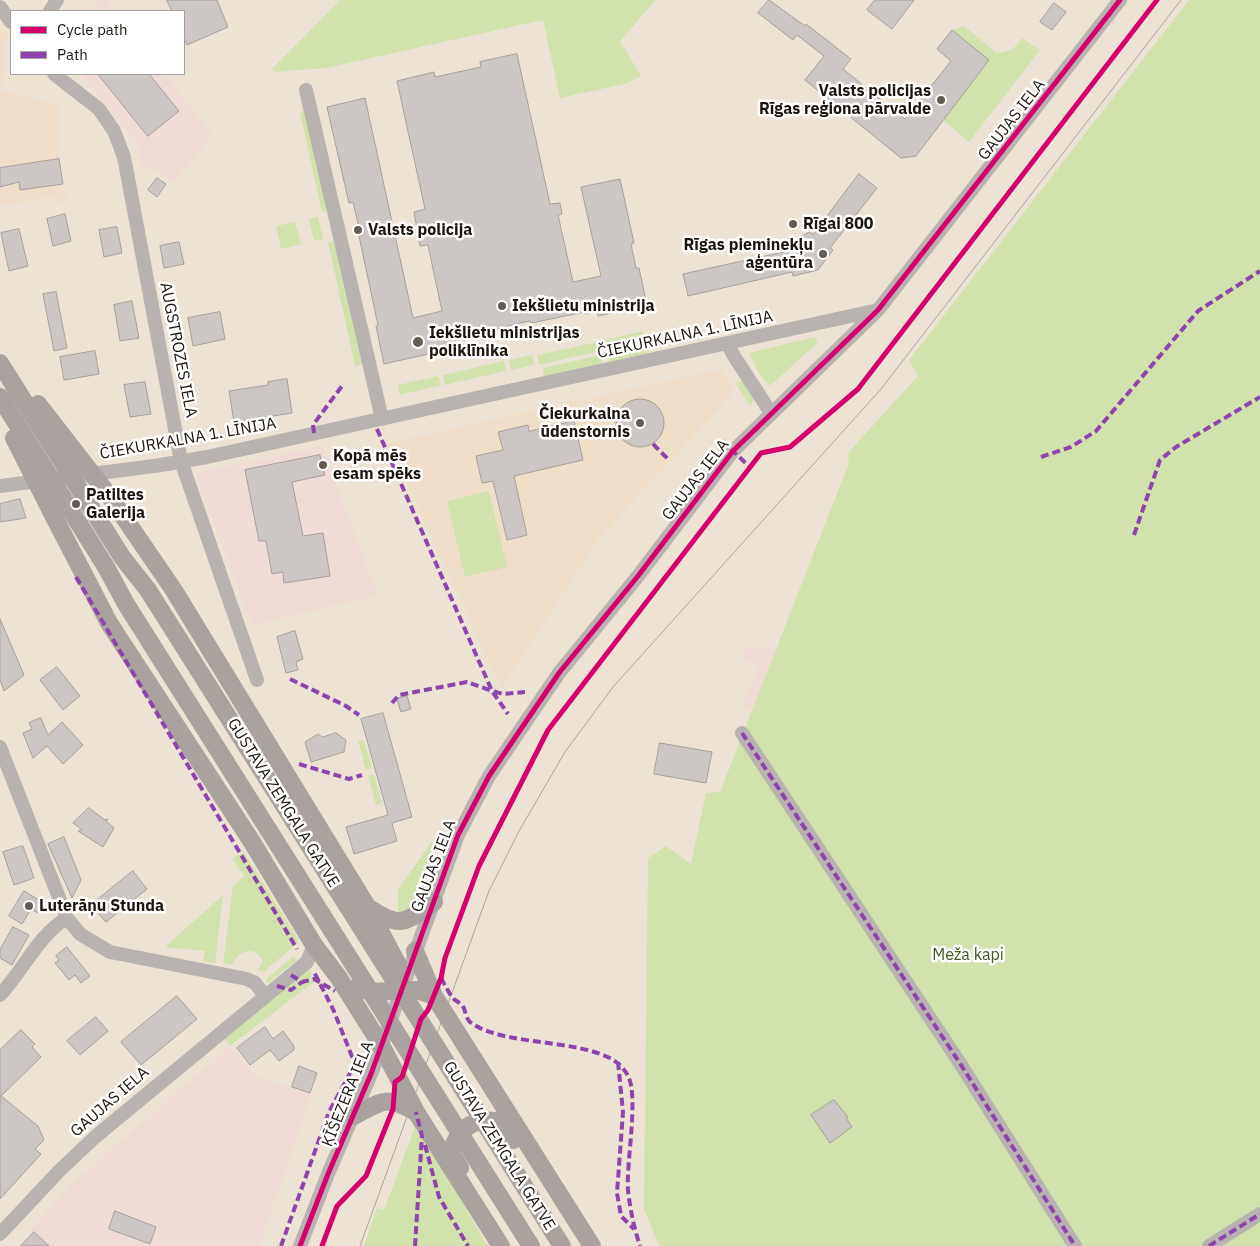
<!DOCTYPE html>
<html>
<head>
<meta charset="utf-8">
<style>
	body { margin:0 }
	#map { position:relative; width:1260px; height:1246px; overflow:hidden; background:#ece3d5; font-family:"IBM Plex Sans",sans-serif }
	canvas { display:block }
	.legend { position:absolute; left:10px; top:10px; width:175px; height:65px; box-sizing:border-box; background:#fff; border:1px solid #a3a19e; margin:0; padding:6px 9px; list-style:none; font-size:15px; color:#1a140c }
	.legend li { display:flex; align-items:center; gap:10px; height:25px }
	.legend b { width:25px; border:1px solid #a3a19e }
</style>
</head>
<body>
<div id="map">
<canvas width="1260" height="1246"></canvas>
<ul class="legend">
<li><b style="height:6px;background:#d6006c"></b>Cycle path</li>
<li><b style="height:6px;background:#8e44ad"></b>Path</li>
</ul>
</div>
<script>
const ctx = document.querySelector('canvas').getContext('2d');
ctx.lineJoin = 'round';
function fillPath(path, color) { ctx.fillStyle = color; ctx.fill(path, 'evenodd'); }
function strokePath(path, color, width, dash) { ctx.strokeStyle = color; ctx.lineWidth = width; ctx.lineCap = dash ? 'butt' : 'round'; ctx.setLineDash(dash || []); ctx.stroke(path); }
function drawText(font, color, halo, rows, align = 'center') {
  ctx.font = font + ' "IBM Plex Sans",sans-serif'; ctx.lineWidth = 5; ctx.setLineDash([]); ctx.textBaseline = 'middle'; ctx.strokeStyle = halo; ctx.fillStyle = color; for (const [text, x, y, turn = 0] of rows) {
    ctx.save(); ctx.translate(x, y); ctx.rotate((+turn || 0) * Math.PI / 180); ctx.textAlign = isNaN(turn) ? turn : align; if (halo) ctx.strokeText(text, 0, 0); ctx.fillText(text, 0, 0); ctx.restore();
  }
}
fillPath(new Path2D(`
	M101 0H104L113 11H87Z
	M81 74H164L213 136 172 183 156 169H142L137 143Z
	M322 446 378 595 252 625 195 473Z
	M745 648 782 650 756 713 742 707 759 663 741 661Z
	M230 1046 257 1077 311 1095 259 1246H21L33 1232 30 1229 72 1184Z`), '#efdcd6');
fillPath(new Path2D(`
	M0 25 8 31 1 90 60 106 58 123 59 159 67 202 58 203 56 196 0 206Z
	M721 369 735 391 600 537 501 689 388 443Z`), '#efdfc8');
fillPath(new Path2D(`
	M340 0H656L620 41 641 76 624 84 560 98 543 20 326 68 275 72 272 69Z
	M1189 0H1260V1246H659L644 1209 648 858 666 846 691 864 706 793 720 792 849 463 847 454 918 376 909 360Z
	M964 26 997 53C1010 52 1015 49 1022 38L1040 50 969 142 943 120 989 60 952 30Z
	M306 111 328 211 322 212 300 112Z
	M318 216 323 239 314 241 309 219Z
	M295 222 301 244 281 249 276 226Z
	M335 241 362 364 355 366 328 242Z
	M643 331 645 340 603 350 601 341Z
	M815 337 818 342 770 386 758 372 749 353Z
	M598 342 600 351 539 365 537 355Z
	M648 345 649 353 609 362 608 354Z
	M532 355 534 365 511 370 509 360Z
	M600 355 602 364 544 377 543 368Z
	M504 361 506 371 445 385 443 375Z
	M438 376 441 385 400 395 398 385Z
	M742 380 754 399 750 406 736 384Z
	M489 491 507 567 465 577 447 501Z
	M364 740 372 768 366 770 358 741Z
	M374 774 382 803 376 805 368 776Z
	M434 839H441L414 908 398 915V889Z
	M244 852 298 939 297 944 263 972 258 970 263 961C254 945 239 950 233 964H223L233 886 244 876 232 858Z
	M223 895 215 963 203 961 205 951 165 947Z
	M293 957 297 960 267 984 266 979Z
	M309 969 314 982 230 1046 224 1037Z
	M415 1127 458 1194 487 1246H364L377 1208 384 1210Z`), '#d2e2ac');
const building = new Path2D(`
	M167 0H217L228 27 187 45 184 38V11H172Z
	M769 0 805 26 806 24 851 59 843 69 905 119 951 61 937 49 952 30 989 60 916 156 901 158 805 80 824 56 797 35 793 40 758 13Z
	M875 0H914L892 29 867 10Z
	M1054 3 1066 12 1052 30 1040 22Z
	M517 54 550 204 560 203 562 214 558 215 573 282 601 276 581 187 620 179 634 243 631 244 636 268H639L647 305 598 316 597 311 585 314V312L531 323 530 321 515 324 497 329 498 331 444 343 445 345 432 348 433 353 384 364 376 326 378 325 359 236H361L353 202 349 203 327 107 365 98 413 318 442 311 428 245 420 246 414 212 425 209 397 81 434 72 435 77 481 67 480 62Z
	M98 74H149L179 111 148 136Z
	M59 159 63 184 20 190 19 182 0 187V168Z
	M859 174 877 188 830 248 833 250 818 270 793 276 792 272 688 296 683 274 788 251 786 246 809 232 813 234Z
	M157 178 166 184 157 197 148 190Z
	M65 214 71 241 53 246 47 219Z
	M117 227 122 253 104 257 99 230Z
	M19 229 28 266 9 271 1 233Z
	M179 242 184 264 164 268 160 246Z
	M56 292 67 348 54 351 43 294Z
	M132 301 139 338 120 341 114 305Z
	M220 312 225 339 193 346 188 318Z
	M95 351 99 374 64 380 60 357Z
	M287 379 292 413 234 422 229 391 268 385V382Z
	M145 382 151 414 130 417 124 385Z
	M616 423a24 24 0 1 1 48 0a24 24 0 1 1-48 0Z
	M574 421 583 460 514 476 527 535 507 540 493 481 482 483 476 456 503 450 498 432 528 425 529 431Z
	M320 455 325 475 292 482 303 536 323 533 330 576 284 583 283 572 272 574 266 541H259L245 470Z
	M20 499 26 518 0 522V504Z
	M0 619 24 675 4 691 0 680Z
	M295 631 303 659 296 662 298 670 286 673 277 637Z
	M57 667 80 696 63 710 40 680Z
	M407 696 411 709 401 712 397 699Z
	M383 713 412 817 392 823 397 841 354 854 346 827 388 815 361 719Z
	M41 718 48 735 62 722 83 745 63 764 47 746 33 758 23 733 32 729 29 723Z
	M336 733 346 740 344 752 311 762 305 742 318 734 322 737Z
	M660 743 712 752 706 783 654 774Z
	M89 808 105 820 108 819 106 821 114 828 103 847 78 831 82 830 73 823Z
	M64 837 81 880 72 898 48 844Z
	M23 846 34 878 14 885 3 852Z
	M133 871 147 889 106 922 91 905Z
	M24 891 44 903 38 913 31 909 22 924 9 916Z
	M13 927 29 935 12 965 0 958V950Z
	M67 947 90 976 81 983 75 975 69 980 55 963 59 960 56 956Z
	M177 996 197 1019 141 1065 121 1042Z
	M96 1017 108 1031 80 1055 67 1041Z
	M265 1027 273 1039 283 1031 294 1046V1050L279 1061 270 1050 250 1065 237 1048Z
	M21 1030 35 1044 32 1047 41 1057 1 1096 38 1126 44 1140 35 1149 41 1154 0 1199V1050Z
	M299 1066 317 1073 310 1093 292 1087Z
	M834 1100 848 1117 846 1118 852 1127 830 1143 811 1115Z
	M115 1211 156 1227 150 1244 109 1229Z
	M34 1232 49 1246H21Z`);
fillPath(building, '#ccc6c5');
strokePath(building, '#a49f9d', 1);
strokePath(new Path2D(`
	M0 7 11 22
	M50 11 57 0
	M54 74 99 109 114 131 124 157 181 461 257 680
	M306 90 382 419
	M728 343 732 353 771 413
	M0 486 161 465 207 457 878 310
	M742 733 963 1068 1075 1246
	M0 747 67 918 80 934 110 952 247 979 255 983 265 996
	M0 995C23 971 38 935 67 918
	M0 1234 59 1171 95 1137 307 962 314 945
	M300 1246 328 1174 371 1074 458 835 489 776 559 673 638 576 733 451 878 310 1120 0
	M1209 1246 1260 1214`), '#b8b3b0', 14);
strokePath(new Path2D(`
	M110 497 173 589 368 908 398 965 401 989
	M51 511 109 623 252 842 314 945 339 978 381 1045 416 1112 501 1246
	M369 908C401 929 404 923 434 902
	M415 951 434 996 592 1246
	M357 987 371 992 417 990 434 996
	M354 1116C384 1100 385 1095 416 1112
	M460 1168 451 1153C458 1128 474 1116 501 1122L513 1140`), '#a9a29e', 18);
strokePath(new Path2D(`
	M360 1246 489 891 519 831 565 752 613 687 881 389 1181 0`), '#aba69f', 1);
strokePath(new Path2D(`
	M0 363 122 557 148 590 562 1246
	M0 397 106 567 126 604 531 1246
	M38 404 110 497
	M14 438 51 511`), '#a9a29e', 18);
strokePath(new Path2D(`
	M377 429 492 691 503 694 525 692
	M314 433 313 425 342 386
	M722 441 750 467
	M653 444 669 460
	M1041 457 1071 447 1096 431 1198 311 1260 271
	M1134 535 1160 460 1176 447 1260 397
	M76 577 297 949
	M290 679 346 706 359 715
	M392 703 399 695 467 682 492 691 508 714
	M742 733 963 1068 1075 1246
	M299 764 349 779 362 775
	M291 975 302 982 314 979 335 991
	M441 978C445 985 448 992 453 998 455 1001 459 1002 462 1005 466 1010 465 1017 470 1022 508 1051 608 1034 628 1076 639 1097 626 1163 628 1190 630 1209 634 1228 640 1246
	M277 986 291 990 302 982
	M618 1062 623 1112 617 1193 621 1216 634 1229
	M425 1145 439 1197 468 1246
	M281 1246 329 1112 355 1064 333 1009 314 972
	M415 1246 422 1136 416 1112
	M1209 1246 1260 1214`), '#8e44ad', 4, [8, 4]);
strokePath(new Path2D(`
	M300 1246 328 1174 371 1074 458 835 489 776 559 673 638 576 733 451 878 310 1120 0
	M322 1246 337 1206 366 1176 393 1109 395 1082 402 1077 421 1019 428 1010 441 978 445 958 479 866 548 730 761 453 790 447 858 389 1157 0`), '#d6006c', 5);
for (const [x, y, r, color] of [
	[941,100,5,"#645c52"],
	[793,224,5,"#645c52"],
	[358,230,5,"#645c52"],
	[823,254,5,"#645c52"],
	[502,306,5,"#645c52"],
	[418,342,6,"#645c52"],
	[640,423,5,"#645c52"],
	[323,465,5,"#645c52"],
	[76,504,5,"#645c52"],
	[29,906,5,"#645c52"]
]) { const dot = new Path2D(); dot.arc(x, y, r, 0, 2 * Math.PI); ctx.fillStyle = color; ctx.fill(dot); strokePath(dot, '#fff', 2); }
drawText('bold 16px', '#1a140c', '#fff', [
	["Valsts policijas",931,91,"right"],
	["Rīgas reģiona pārvalde",931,109,"right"],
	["Rīgai 800",803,224],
	["Valsts policija",368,230],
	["Rīgas pieminekļu",813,245,"right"],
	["aģentūra",813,263,"right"],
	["Iekšlietu ministrija",512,306],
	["Iekšlietu ministrijas",429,333],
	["poliklīnika",429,351],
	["Čiekurkalna",630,414,"right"],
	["ūdenstornis",630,432,"right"],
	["Kopā mēs",333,456],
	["esam spēks",333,474],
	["Patiltes",86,495],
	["Galerija",86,513],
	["Luterāņu Stunda",39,906]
], 'left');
drawText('16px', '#1a140c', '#fff', [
	["GAUJAS IELA",1012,120,-52],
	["ČIEKURKALNA 1. LĪNIJA",685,335,-12],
	["AUGSTROZES IELA",178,350,79],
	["ČIEKURKALNA 1. LĪNIJA",188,439,-10],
	["GAUJAS IELA",696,480,-52],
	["GUSTAVA ZEMGALA GATVE",283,803,58],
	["GAUJAS IELA",434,866,-69],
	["ĶĪŠEZERA IELA",348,1094,-68],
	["GAUJAS IELA",110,1102,-41],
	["GUSTAVA ZEMGALA GATVE",499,1146,58]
]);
drawText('16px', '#435b1a', '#fff', [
	["Meža kapi",968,955]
]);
</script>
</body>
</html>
